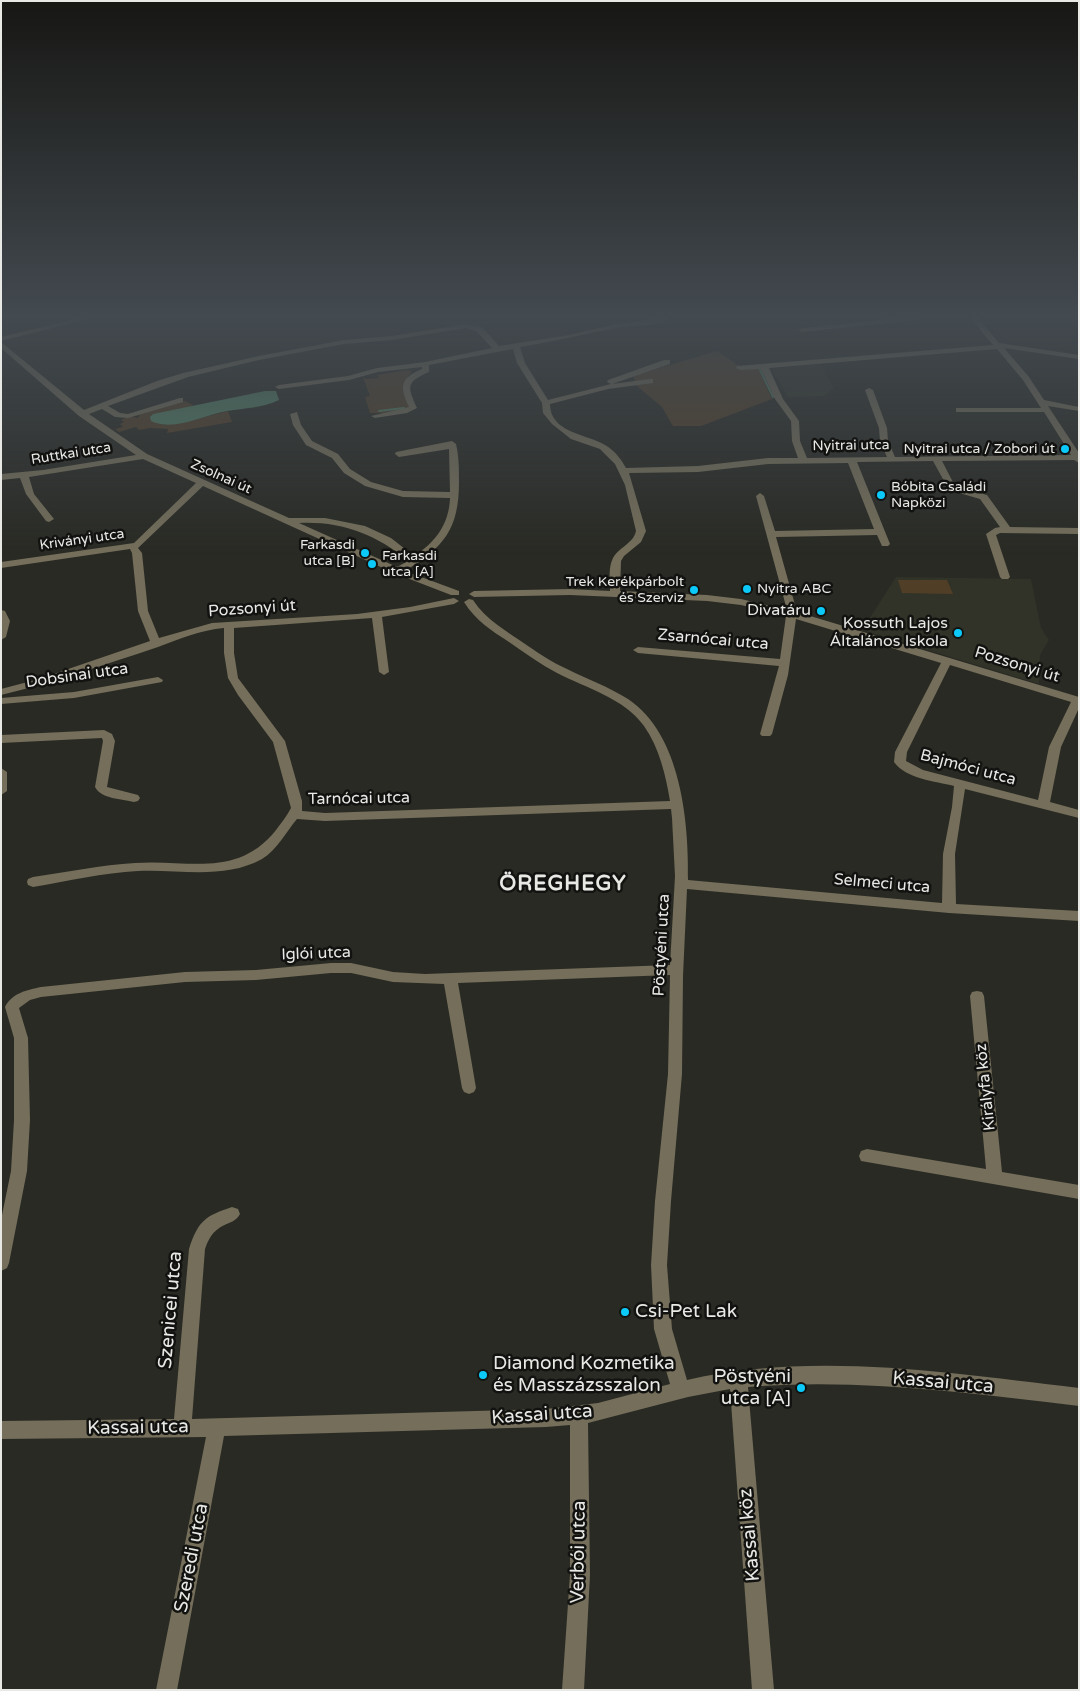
<!DOCTYPE html>
<html>
<head>
<meta charset="utf-8">
<style>
	body { margin:0 }
	#map { position:relative; width:1080px; height:1691px; overflow:hidden; background:#292a24; font-family:"Varela Round",sans-serif }
	canvas { display:block }
	.frame { position:absolute; inset:0; border:2px solid #e8e9e5; pointer-events:none }
</style>
</head>
<body>
<div id="map">
<canvas width="1080" height="1691"></canvas>
<div class="frame"></div>
</div>
<script>
const ctx = document.querySelector('canvas').getContext('2d');
ctx.lineJoin = 'round';
function fillPath(path, color) { ctx.fillStyle = color; ctx.fill(path, 'evenodd'); }
function strokePath(path, color, width, dash) { ctx.strokeStyle = color; ctx.lineWidth = width; ctx.lineCap = dash ? 'butt' : 'round'; ctx.setLineDash(dash || []); ctx.stroke(path); }
function drawText(font, color, halo, rows, align = 'center') {
  ctx.font = font + ' "Varela Round",sans-serif'; ctx.lineWidth = 5; ctx.setLineDash([]); ctx.textBaseline = 'middle'; ctx.strokeStyle = halo; ctx.fillStyle = color; for (const [text, x, y, turn = 0] of rows) {
    ctx.save(); ctx.translate(x, y); ctx.rotate((+turn || 0) * Math.PI / 180); ctx.textAlign = isNaN(turn) ? turn : align; if (halo) ctx.strokeText(text, 0, 0); ctx.fillText(text, 0, 0); ctx.restore();
  }
}
fillPath(new Path2D(`
	M820 364 834 388 824 396 788 397 772 369Z
	M896 577 1031 579 1041 628 1049 640 1040 655 1039 684 862 630Z`), '#313328');
fillPath(new Path2D(`
	M717 351 744 369 758 368 772 399 701 426H673L662 407 637 386 633 376Z
	M407 370 412 371C400 389 400 386 410 407L384 413H370L365 397 370 396 363 377 366 379 379 378 377 375Z
	M185 401 193 405 162 425 185 422 228 411 232 422 167 433 168 429 150 428 139 430 136 427 119 432 115 429 123 427 120 424 124 422 121 420 130 416 138 418 140 414 172 403Z
	M898 580H947L953 594 902 593Z`), '#513e27');
fillPath(new Path2D(`
	M265 391H276L279 400C262 408 245 408 227 411 203 415 174 432 151 421L150 417 153 414Z`), '#538468');
strokePath(new Path2D(`
	M760 370 773 397
	M379 411 404 408`), '#538468', 2);
fillPath(new Path2D(`
	M79 318H92L1 341V337Z
	M658 318H669C655 328 632 325 616 328 584 334 552 342 520 347L525 363 548 400 611 384 607 382 608 380 664 360H670V364L612 384 650 379H653V383L608 389 550 404C550 433 587 434 605 445 614 450 621 459 626 468L698 466 768 458H798L792 441 791 421 775 399 761 369 740 370 736 368 737 366 993 345 970 318H978L999 343 1079 355V359L1004 348 1029 377 1044 400 1079 407V411L1048 406 1079 453V463L1074 460 942 461 955 486 987 495 1010 527 1079 528V534L1000 533 996 535 1010 577 1008 579H1002L1000 577 986 534 995 528 1000 527 980 499 949 490 933 461 857 462 890 544 888 546H882L877 535 776 537 797 612 1079 697V708L1061 747 1050 802 1079 810V818L965 789 955 854 956 904 1079 911V921L949 913 687 889 683 976 682 1074 671 1201 667 1265 672 1329 687 1380C815 1351 950 1373 1079 1388V1406C968 1393 859 1378 748 1387L774 1690H752L730 1389 688 1397 588 1423 590 1575 584 1690H562L570 1575V1425L546 1427 224 1436 177 1690H156L206 1437 1 1439V1421L174 1419 189 1249C198 1221 205 1216 232 1207L238 1209 240 1214C233 1228 215 1219 205 1249L192 1419 546 1409 598 1403 670 1384 654 1329 651 1265 655 1201 668 1074 670 975 458 983 476 1088 474 1092 469 1094 464 1092 462 1088 444 984 393 982 351 973H331L256 980 185 982 41 997 30 1000 19 1008 28 1038 30 1120 27 1171 9 1263 7 1268 1 1271V1220L11 1171 14 1120V1038L5 1007C12 993 27 990 41 987L185 972 256 970 331 963H351L393 972 425 974 670 965 675 876 672 818 671 809 325 821 297 819C286 832 277 850 262 859 224 880 179 869 138 871 103 873 68 881 33 887L28 885 27 882 28 879 33 877C67 872 101 865 135 863 188 859 237 879 276 830 281 823 287 816 291 808L273 742 238 695 228 678 224 653V628C201 630 179 639 158 647 107 664 54 682 1 695V689L39 679 150 641 138 611 132 553 130 549 1 568V562L134 543 196 483 143 459 29 477 34 494 54 519 49 522 46 521 26 494 20 478 1 480V474L43 470 136 455 79 416 1 348V342L84 410 157 381 183 373 259 356 344 340 392 336 466 324 482 327 499 346 569 335 616 324ZM466 328 476 331 492 348 425 362 377 368 348 376 279 385 275 387 279 389 349 380 378 372 422 367V369C400 379 399 385 409 407L371 416 375 418 407 413 417 408C407 386 406 382 429 372V365L513 349 517 363 542 403 543 413 552 424 571 439 600 449 615 464 625 485 636 531C633 544 619 547 613 558 608 568 610 580 610 591L570 589 474 591 469 594 474 597 570 595 707 601 741 605 786 616 780 659 638 647 633 650 638 653 779 666 760 734 762 736H770L772 734 788 675 796 619 941 663 895 752 894 762C906 779 935 781 954 786L952 807 943 854 942 903 688 880C689 822 681 734 628 699 609 687 587 679 567 669 553 663 540 654 528 646 508 632 486 620 473 600L469 599 464 602C475 620 492 631 509 642 525 653 540 664 557 673 586 688 624 698 644 726 659 747 666 776 670 801L325 813 302 811V801L285 741 238 678 234 653V628L372 618 379 672 384 675 389 672 382 617 454 604 459 601 454 598 410 607 357 614 212 623 159 638 148 611 142 553 138 548 203 486 394 573 451 595H459V591L405 571C444 547 459 529 459 482 459 469 459 457 456 444L452 441 396 452 395 454 399 457 449 449 450 492 403 491 371 482 350 469 338 454 312 441 301 425 297 412 290 414 293 425 306 445 332 458 344 473 365 486 403 497 450 498C449 524 436 542 414 556L391 538 365 526 325 518H289L147 454 89 414 102 409 115 417 128 418 183 402V398H180L128 414 120 413 108 406 188 377 259 360 344 344 392 340ZM997 349 1023 380 1041 408H956V412H1044L1071 455 895 457 888 441 887 428 873 390 869 388 865 390 879 428 880 441 887 457 807 458 800 441 799 421 783 399 769 368ZM848 463 874 529 775 531 764 496 760 493 756 496 787 610 741 599 707 595 620 591 621 561 624 556 641 542 646 531 629 473 698 472 768 464ZM299 523C341 521 376 534 408 561L397 567ZM950 665 1071 702 1049 747 1038 800 923 770 906 761 907 752Z
	M900 318H924L920 320 802 332 798 330 802 328Z
	M1 610 5 611 10 621 6 637 1 640Z
	M158 677 163 680 162 682 74 698 1 704V698L74 692Z
	M104 730 112 734 115 741 107 787 138 795 140 798 138 801 134 802C122 799 101 799 95 787L103 741 102 738 1 743V735Z
	M1 768 7 772V791L1 795Z
	M977 991 982 992 984 996 1002 1172 1079 1185V1199L861 1161 859 1156 861 1151 867 1149 986 1169 970 996 972 992Z`), '#746e5a');
const sky = ctx.createLinearGradient(0, 0, 0, 555);
sky.addColorStop(0, '#171714');
sky.addColorStop(0.57, '#434a50');
sky.addColorStop(1, '#434a5000');
ctx.fillStyle = sky;
ctx.fillRect(0, 0, 1080, 555);
for (const [x, y, r, color] of [
	[1065,449,5,"#0bcafa"],
	[881,495,5,"#0bcafa"],
	[365,553,5,"#0bcafa"],
	[372,564,5,"#0bcafa"],
	[747,589,5,"#0bcafa"],
	[694,590,5,"#0bcafa"],
	[821,611,5,"#0bcafa"],
	[958,633,5,"#0bcafa"],
	[625,1312,5,"#0bcafa"],
	[483,1375,5,"#0bcafa"],
	[801,1388,5,"#0bcafa"]
]) { const dot = new Path2D(); dot.arc(x, y, r, 0, 2 * Math.PI); ctx.fillStyle = color; ctx.fill(dot); strokePath(dot, '#121210', 2); }
drawText('14px', '#e8e9e5', '#121210', [
	["Nyitrai utca",851,446,-1],
	["Ruttkai utca",71,454,-9],
	["Zsolnai út",221,477,24],
	["Kriványi utca",82,540,-8]
]);
drawText('14px', '#e8e9e5', '#121210', [
	["Nyitrai utca / Zobori út",1055,449],
	["Bóbita Családi",891,487,"left"],
	["Napközi",891,503,"left"],
	["Farkasdi",355,545],
	["utca [B]",355,561],
	["Farkasdi",382,556,"left"],
	["utca [A]",382,572,"left"],
	["Trek Kerékpárbolt",684,582],
	["és Szerviz",684,598],
	["Nyitra ABC",757,589,"left"]
], 'right');
drawText('16px', '#e8e9e5', '#121210', [
	["Pozsonyi út",252,609,-4],
	["Zsarnócai utca",713,640,5],
	["Pozsonyi út",1017,665,17],
	["Dobsinai utca",77,676,-8],
	["Bajmóci utca",968,768,15],
	["Tarnócai utca",359,799,-1],
	["Selmeci utca",882,884,5],
	["Pöstyéni utca",662,945,-87],
	["Iglói utca",316,954,-2],
	["Királyfa köz",986,1087,-96]
]);
drawText('16px', '#e8e9e5', '#121210', [
	["Divatáru",811,611],
	["Kossuth Lajos",948,624],
	["Általános Iskola",948,642]
], 'right');
drawText('19px', '#e8e9e5', '#121210', [
	["Szenicei utca",171,1310,-85],
	["Kassai utca",943,1383,5],
	["Kassai utca",542,1415,-4],
	["Kassai utca",138,1428,-1],
	["Kassai köz",750,1535,-95],
	["Verbói utca",579,1552,-89],
	["Szeredi utca",192,1558,-79]
]);
drawText('19px', '#e8e9e5', '#121210', [
	["Csi-Pet Lak",635,1312],
	["Diamond Kozmetika",493,1364],
	["és Masszázsszalon",493,1386],
	["Pöstyéni",791,1377,"right"],
	["utca [A]",791,1399,"right"]
], 'left');
ctx.letterSpacing = '1px';
drawText('bold 21px', '#e8e9e5', '#121210', [
	["ÖREGHEGY",563,884]
]);
ctx.letterSpacing = '0px';
</script>
</body>
</html>
